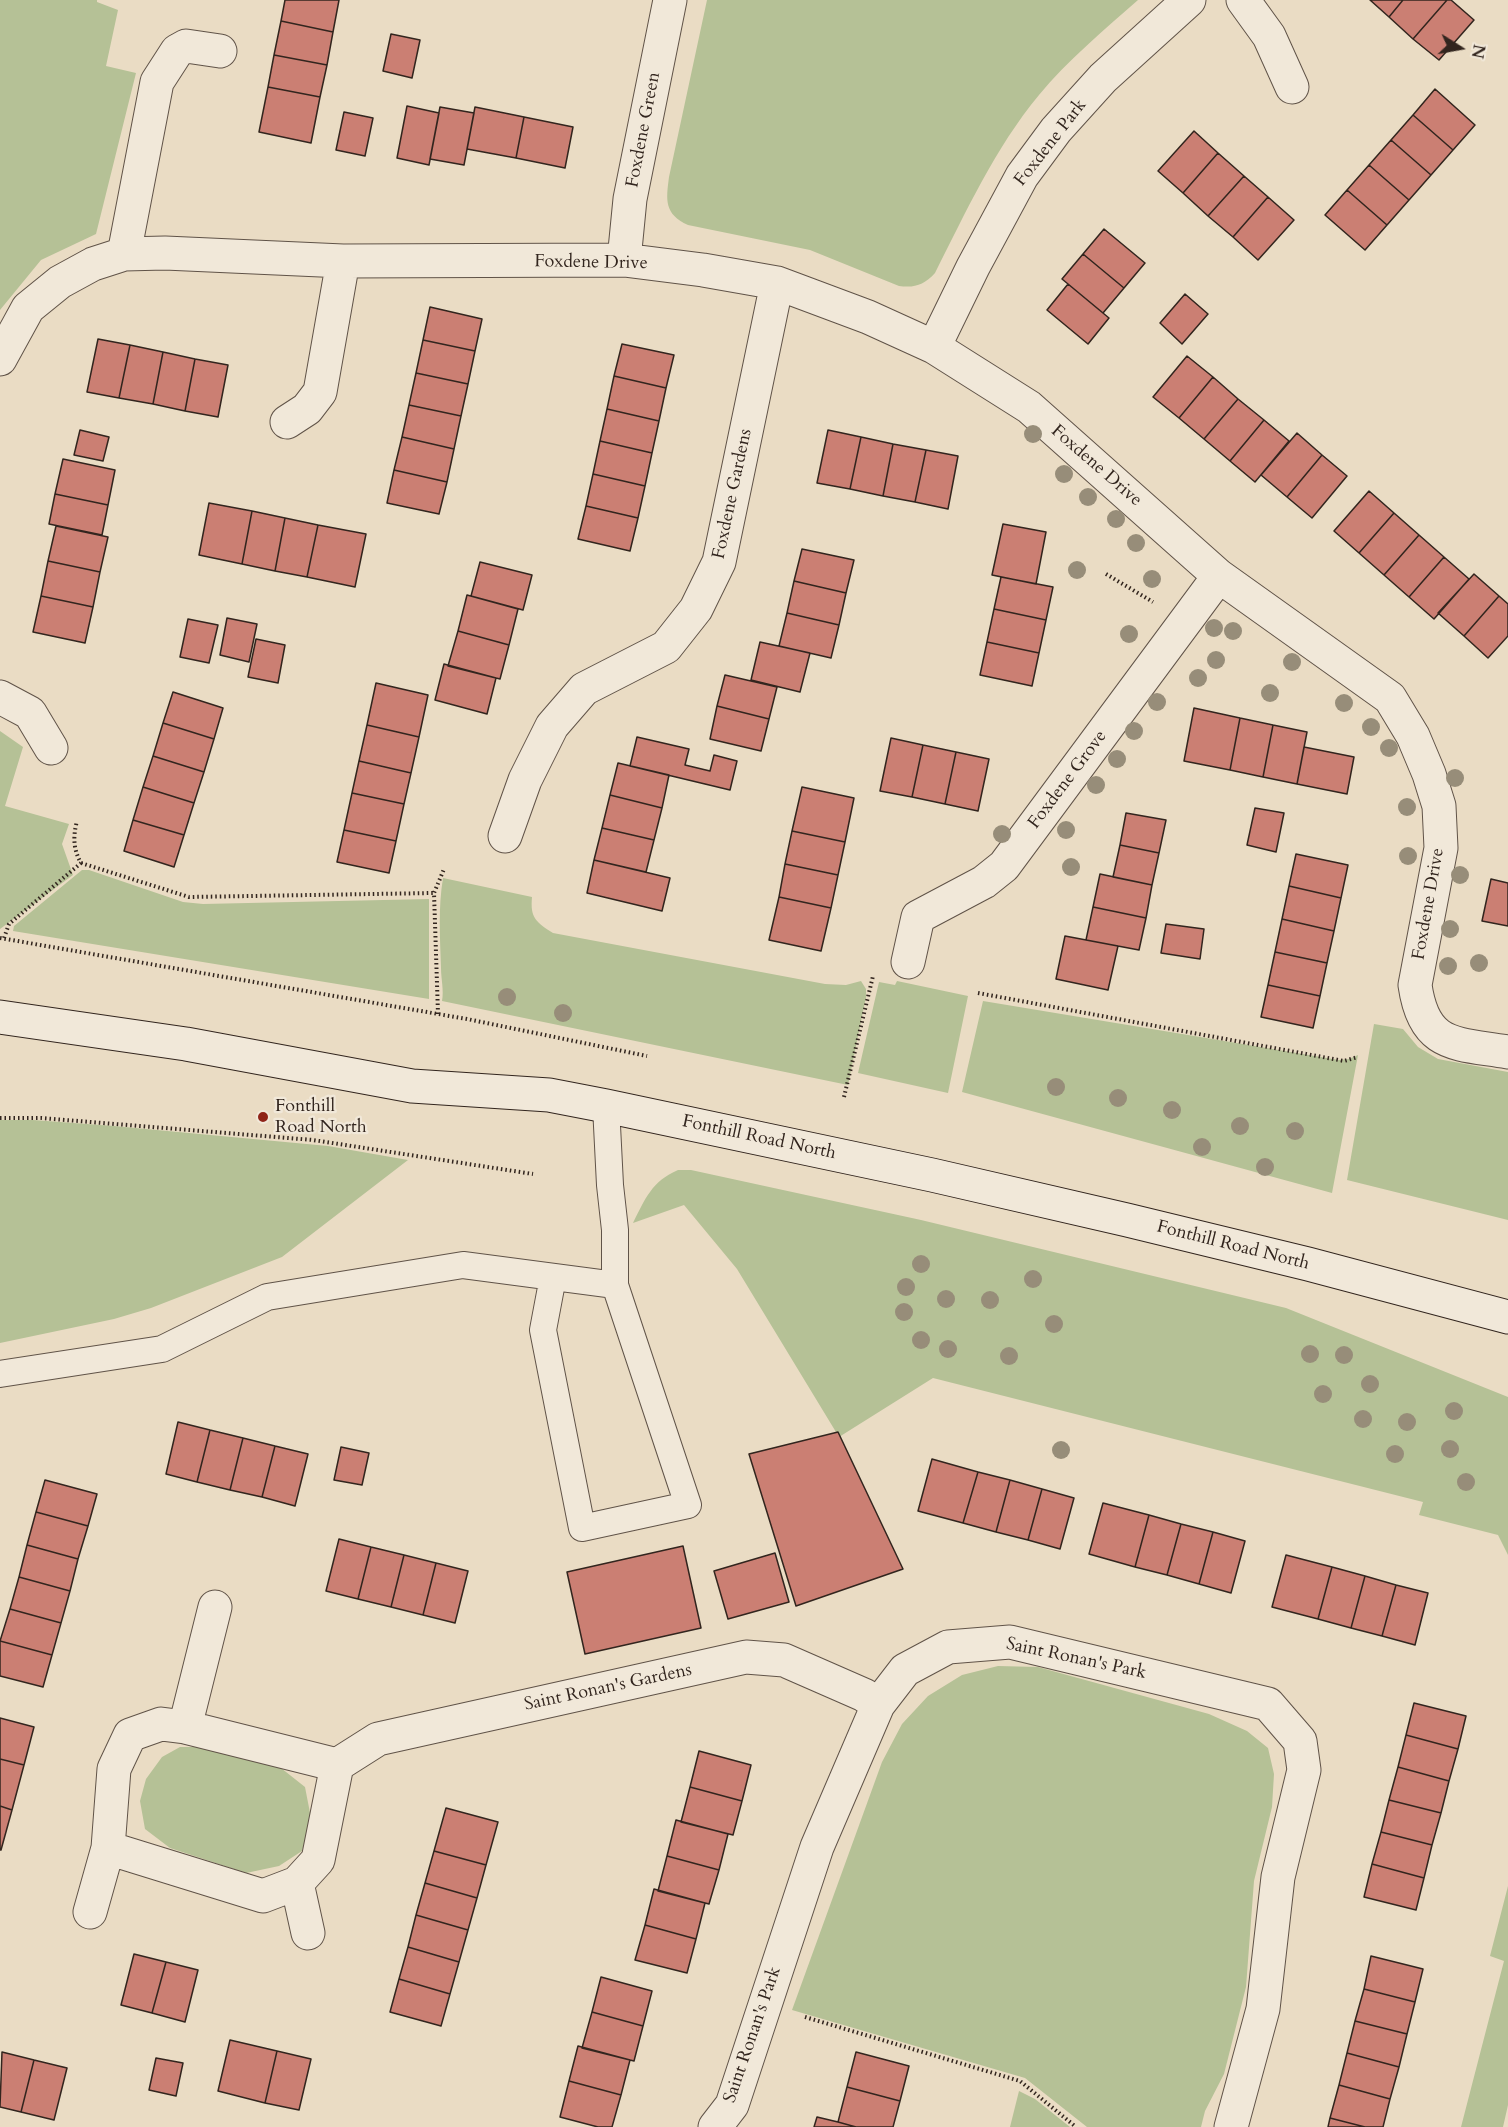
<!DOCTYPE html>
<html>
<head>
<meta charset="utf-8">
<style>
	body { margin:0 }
	#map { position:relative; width:1508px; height:2127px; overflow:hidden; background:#eadcc4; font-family:Cardo,serif }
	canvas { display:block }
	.north { position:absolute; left:1430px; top:18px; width:60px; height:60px; -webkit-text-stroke:4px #f1e8d9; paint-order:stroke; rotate:101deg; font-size:16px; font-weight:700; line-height:24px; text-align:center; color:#32251e }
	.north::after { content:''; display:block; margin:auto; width:21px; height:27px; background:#32251e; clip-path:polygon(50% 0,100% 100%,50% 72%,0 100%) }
</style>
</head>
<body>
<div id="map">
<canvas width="1508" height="2127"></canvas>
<div class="north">N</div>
</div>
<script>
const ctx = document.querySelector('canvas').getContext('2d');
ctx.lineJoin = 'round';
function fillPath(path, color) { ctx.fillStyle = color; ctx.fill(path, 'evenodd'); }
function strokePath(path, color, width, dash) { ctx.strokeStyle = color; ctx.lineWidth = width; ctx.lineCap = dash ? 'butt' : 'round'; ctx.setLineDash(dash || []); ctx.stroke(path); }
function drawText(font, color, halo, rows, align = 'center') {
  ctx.font = font + ' Cardo,serif'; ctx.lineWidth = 4.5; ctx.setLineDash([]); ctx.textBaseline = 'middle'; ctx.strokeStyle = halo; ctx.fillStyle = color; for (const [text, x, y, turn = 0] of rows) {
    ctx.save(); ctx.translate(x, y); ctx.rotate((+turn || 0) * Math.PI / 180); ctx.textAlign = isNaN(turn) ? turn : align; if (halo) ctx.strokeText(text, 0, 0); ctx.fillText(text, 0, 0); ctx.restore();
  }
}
fillPath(new Path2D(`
	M0 0H97V2L118 10 106 66 136 73 96 234 41 260 0 310Z
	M707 0H1138C1104 30 1068 60 1039 95 995 148 966 212 935 273 924 285 915 288 899 286L810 250 688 225C664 214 666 200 669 177Z
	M0 731 23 747 5 806 69 824 62 844 73 875 0 929Z
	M82 870H89L183 902 203 904 429 899V999L13 931 14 926Z
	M443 878 532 897C530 918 536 922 553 933L825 984 846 985 861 981 866 989V997L848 1085 442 1001C444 990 441 979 441 968 440 938 438 908 443 878Z
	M897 981 968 996 948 1093 858 1073 879 982 895 985Z
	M983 1001 1339 1060 1349 1059 1358 1055 1332 1193 962 1092Z
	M1374 1024 1403 1029 1418 1047 1438 1059 1508 1072V1220L1347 1180Z
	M0 1120H33L114 1126 328 1146 408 1160 282 1257 151 1308 114 1319 0 1343Z
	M678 1170H691L921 1220 1286 1308 1508 1397V1555L1498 1535 1419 1515 1423 1502 933 1378 839 1437 737 1269 684 1205 633 1223C645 1199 652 1181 678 1170Z
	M998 1666 1038 1667 1209 1714 1247 1731 1268 1748 1274 1774 1272 1807 1254 1881 1246 1987 1224 2074 1205 2111 1201 2127H1087L1025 2078 792 2010 882 1762 902 1724 928 1696 962 1675Z
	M180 1747H208L281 1768 305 1787 311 1818 302 1851 279 1866 246 1873 170 1848 145 1829 140 1801 146 1779 162 1757Z
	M1508 1886V2105L1503 2127H1461L1504 1961 1490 1956Z
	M1019 2091 1035 2099 1070 2127H1010Z`), '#b5c196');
const building = new Path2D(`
	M285 0H339L333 32 281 21Z
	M1370 0H1403L1389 17Z
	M1403 0H1447L1413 39 1389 17Z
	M1447 0H1451L1474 20 1439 60 1413 39Z
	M281 21 333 32 327 65 274 55Z
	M391 34 420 40 412 78 383 71Z
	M274 55 327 65 320 97 268 87Z
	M268 87 320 97 311 143 259 132Z
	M1435 89 1475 125 1453 150 1413 115Z
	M407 106 439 113 429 165 397 158Z
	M440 107 474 113 464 165 430 159Z
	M475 107 524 117 516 158 467 149Z
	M344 112 373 118 365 156 336 150Z
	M1413 115 1453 150 1431 175 1391 140Z
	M524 117 573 127 565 168 516 158Z
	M1194 131 1218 153 1183 193 1158 171Z
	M1391 140 1431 175 1409 200 1369 165Z
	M1218 153 1244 176 1208 216 1183 193Z
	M1369 165 1409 200 1387 225 1347 190Z
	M1244 176 1268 197 1233 237 1208 216Z
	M1347 190 1387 225 1365 250 1325 215Z
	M1268 197 1294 220 1258 260 1233 237Z
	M1104 229 1145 263 1124 288 1083 254Z
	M1083 254 1124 288 1103 313 1062 279Z
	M1068 284 1109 318 1088 344 1047 310Z
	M1185 294 1208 314 1182 344 1160 323Z
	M430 307 482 319 475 351 423 340Z
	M98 339 130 345 119 398 87 392Z
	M423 340 475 351 468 384 416 373Z
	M622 344 674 355 666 388 614 376Z
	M130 345 163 352 153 404 119 398Z
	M163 352 195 359 185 411 153 404Z
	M1187 356 1213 377 1179 418 1153 397Z
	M195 359 228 365 218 417 185 411Z
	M416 373 468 384 461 416 409 405Z
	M614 376 666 388 659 421 607 409Z
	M1213 377 1238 399 1204 439 1179 418Z
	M1238 399 1264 420 1230 461 1204 439Z
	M409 405 461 416 454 449 402 437Z
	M607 409 659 421 652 453 600 441Z
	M1264 420 1289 441 1255 482 1230 461Z
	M80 430 109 437 103 461 74 455Z
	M828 430 861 437 850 489 817 483Z
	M1297 433 1322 455 1287 497 1261 475Z
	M402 437 454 449 447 482 394 470Z
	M861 437 893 444 883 496 850 489Z
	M600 441 652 453 645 486 593 474Z
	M893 444 926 450 915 502 883 496Z
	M926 450 958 456 948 509 915 502Z
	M1322 455 1347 476 1312 518 1287 497Z
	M63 459 115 470 108 505 55 494Z
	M394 470 447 482 439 514 387 503Z
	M593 474 645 486 638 518 586 506Z
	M1369 491 1394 513 1359 553 1334 531Z
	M55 494 108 505 102 535 49 524Z
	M209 503 252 511 242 564 199 555Z
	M586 506 638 518 630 551 578 539Z
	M252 511 285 518 275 571 242 564Z
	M1394 513 1419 535 1384 575 1359 553Z
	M285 518 318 525 307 577 275 571Z
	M1003 524 1046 532 1036 584 992 575Z
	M318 525 366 534 355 587 307 577Z
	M56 526 108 537 100 572 48 561Z
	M1419 535 1444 557 1409 597 1384 575Z
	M802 549 854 560 846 593 794 581Z
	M1444 557 1469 579 1434 619 1409 597Z
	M48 561 100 572 93 607 41 596Z
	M480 562 532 575 523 610 471 596Z
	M1474 574 1499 596 1464 636 1438 613Z
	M1001 577 1053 587 1046 620 994 609Z
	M794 581 846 593 839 625 787 613Z
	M467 595 518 609 509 645 458 631Z
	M41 596 93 607 85 643 33 632Z
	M1499 596 1508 604V636L1488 658 1464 636Z
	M994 609 1046 620 1039 653 987 642Z
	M787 613 839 625 831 658 779 646Z
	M227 618 257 624 249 662 220 655Z
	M188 619 218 625 209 663 180 657Z
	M458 631 509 645 500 679 448 666Z
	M256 639 285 645 278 683 248 677Z
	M760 642 810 653 800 692 751 680Z
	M987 642 1039 653 1032 686 980 675Z
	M444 664 496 678 487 714 435 700Z
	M725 675 777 687 769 719 717 706Z
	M376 683 428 695 419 737 367 725Z
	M173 692 223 708 214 739 163 723Z
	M717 706 769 719 761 751 710 739Z
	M1194 708 1240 718 1230 770 1184 761Z
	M1240 718 1273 725 1263 777 1230 770Z
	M163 723 214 739 204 772 153 756Z
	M367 725 419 737 411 773 359 761Z
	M1273 725 1307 732 1297 784 1263 777Z
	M637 737 689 749 685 765 710 771 714 755 737 761 730 790 630 766Z
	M891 738 923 745 912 797 880 791Z
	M923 745 956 752 945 804 912 797Z
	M1304 747 1354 757 1347 794 1297 784Z
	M956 752 989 759 978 811 945 804Z
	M153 756 204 772 194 803 143 787Z
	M359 761 411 773 404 804 352 793Z
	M618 763 669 775 662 808 610 795Z
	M143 787 194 803 184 835 133 820Z
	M802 787 854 798 845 842 792 831Z
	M352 793 404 804 396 841 344 830Z
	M610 795 662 808 654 840 602 828Z
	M1255 808 1284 813 1276 852 1247 845Z
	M1126 813 1166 820 1159 853 1120 845Z
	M133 820 184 835 174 867 124 851Z
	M602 828 654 840 646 872 594 860Z
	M344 830 396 841 389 873 337 862Z
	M792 831 845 842 838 875 785 864Z
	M1120 845 1159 853 1152 885 1113 877Z
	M1296 854 1348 865 1341 898 1289 886Z
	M594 860 670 878 662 911 587 893Z
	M785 864 838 875 831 908 779 897Z
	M1100 874 1152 885 1146 918 1093 907Z
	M1491 879 1508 883V926L1482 921Z
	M1289 886 1341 898 1334 931 1282 919Z
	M779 897 831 908 821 951 769 940Z
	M1093 907 1146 918 1139 950 1086 940Z
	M1282 919 1334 931 1327 963 1275 952Z
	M1166 924 1204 929 1200 959 1161 953Z
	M1065 936 1118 946 1108 990 1056 979Z
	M1275 952 1327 963 1320 996 1268 985Z
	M1268 985 1320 996 1313 1028 1261 1017Z
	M178 1422 210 1430 197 1482 166 1474Z
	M210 1430 243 1438 230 1490 197 1482Z
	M838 1432 903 1569 796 1606 749 1454Z
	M243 1438 275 1446 262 1497 230 1490Z
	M275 1446 308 1454 295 1506 262 1497Z
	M341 1447 369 1453 362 1485 334 1480Z
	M932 1459 978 1472 963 1523 918 1511Z
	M978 1472 1010 1480 996 1532 963 1523Z
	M45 1480 97 1494 88 1526 36 1512Z
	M1010 1480 1042 1489 1028 1540 996 1532Z
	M1042 1489 1074 1498 1060 1549 1028 1540Z
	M1103 1503 1149 1515 1135 1567 1089 1554Z
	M36 1512 88 1526 78 1559 27 1545Z
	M1149 1515 1181 1524 1167 1575 1135 1567Z
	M1181 1524 1213 1532 1199 1584 1167 1575Z
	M1213 1532 1245 1541 1231 1593 1199 1584Z
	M339 1539 371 1547 358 1599 326 1591Z
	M27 1545 78 1559 70 1591 19 1577Z
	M683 1546 701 1628 585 1654 567 1572Z
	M371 1547 404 1555 391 1607 358 1599Z
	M775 1553 789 1602 728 1619 714 1571Z
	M404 1555 436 1563 423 1615 391 1607Z
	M1286 1555 1332 1567 1318 1619 1272 1607Z
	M436 1563 468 1571 455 1623 423 1615Z
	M1332 1567 1365 1576 1351 1628 1318 1619Z
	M1365 1576 1396 1585 1382 1636 1351 1628Z
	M19 1577 70 1591 61 1623 10 1609Z
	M1396 1585 1428 1593 1415 1645 1382 1636Z
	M10 1609 61 1623 52 1655 0 1641Z
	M0 1641 52 1655 43 1687 0 1676Z
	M1414 1703 1466 1716 1458 1749 1406 1735Z
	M0 1718 34 1727 24 1765 0 1759Z
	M1406 1735 1458 1749 1449 1781 1398 1767Z
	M699 1751 751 1765 742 1801 690 1787Z
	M0 1759 24 1765 12 1810 0 1806Z
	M1398 1767 1449 1781 1441 1813 1389 1800Z
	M690 1787 742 1801 733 1835 681 1822Z
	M1389 1800 1441 1813 1432 1845 1381 1832Z
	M0 1806 12 1810 1 1850H0Z
	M446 1808 498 1822 486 1865 434 1851Z
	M676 1820 728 1834 719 1870 667 1856Z
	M1381 1832 1432 1845 1424 1878 1372 1864Z
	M434 1851 486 1865 477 1898 425 1883Z
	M667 1856 719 1870 709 1904 658 1891Z
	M1372 1864 1424 1878 1416 1910 1364 1897Z
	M425 1883 477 1898 468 1930 416 1915Z
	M654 1889 705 1903 696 1939 645 1925Z
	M416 1915 468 1930 459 1962 408 1947Z
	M645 1925 696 1939 687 1973 635 1960Z
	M408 1947 459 1962 450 1994 399 1979Z
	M134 1954 166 1962 152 2013 121 2005Z
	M1371 1956 1423 1969 1415 2002 1364 1989Z
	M166 1962 198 1970 185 2022 152 2013Z
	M601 1977 652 1991 643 2026 592 2012Z
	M399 1979 450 1994 441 2026 390 2012Z
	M1364 1989 1415 2002 1407 2034 1355 2021Z
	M592 2012 643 2026 634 2061 582 2048Z
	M1355 2021 1407 2034 1399 2067 1347 2053Z
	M230 2040 277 2051 265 2103 218 2091Z
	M578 2046 630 2060 621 2095 569 2081Z
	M277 2051 311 2059 299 2110 265 2103Z
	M2 2052 34 2060 21 2112 0 2107Z
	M856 2052 909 2066 900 2101 847 2087Z
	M1347 2053 1399 2067 1390 2099 1339 2085Z
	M156 2058 183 2063 176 2096 149 2090Z
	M34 2060 67 2068 54 2120 21 2112Z
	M569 2081 621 2095 612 2127H598L560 2117Z
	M1339 2085 1390 2099 1383 2127H1365L1330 2118Z
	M847 2087 900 2101 893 2127H856L838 2122Z
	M817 2117 838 2122 856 2127H814Z
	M1330 2118 1365 2127H1328Z`);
fillPath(building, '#cb7f73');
strokePath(building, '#32251e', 1.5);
const service = new Path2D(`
	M553 1277 543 1330 582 1528 688 1505 615 1285V1230L610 1185 606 1106
	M0 1374 162 1349 267 1297 463 1265 615 1285`);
const minor = new Path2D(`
	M1243 0 1269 36 1292 87
	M124 254 157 82 177 51 186 46 220 51
	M624 260 630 199 670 0
	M934 347 973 267 1022 176 1056 130 1103 78 1189 0
	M0 359 28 308 60 282 93 264 124 254 165 253 343 261 624 260 703 270 777 283 868 317 934 347 1029 407 1219 576 1390 698 1413 736 1429 774 1439 806 1441 848 1415 985C1424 1048 1455 1043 1508 1052
	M287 422 307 409 320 392 343 261
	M0 697 30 713 51 748
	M505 836 525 780 552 726 584 689 666 647 696 609 719 562 777 283
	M908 962 918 917 984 882 1004 866 1219 576
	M185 1727 215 1607
	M108 1848 263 1896 297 1883 318 1860 337 1765
	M297 1883 308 1933
	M90 1912 108 1848 114 1769 130 1735 161 1724 185 1727 337 1765 378 1739 746 1657 784 1660 864 1695 878 1705
	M715 2127 732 2105 817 1847 878 1705 905 1670 948 1647 1010 1642 1268 1704 1300 1741 1304 1770 1278 1877 1263 2009 1231 2127`);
const secondary = new Path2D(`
	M0 1017 186 1044 412 1086 549 1095 606 1106 932 1175 1127 1220 1308 1264 1508 1317`);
strokePath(service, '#605348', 28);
strokePath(minor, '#605348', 35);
strokePath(secondary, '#32251e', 35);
strokePath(new Path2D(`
	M1106 574 1153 602
	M81 863 189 897 434 893
	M0 938 467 1019 647 1056
	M4 938 9 924 81 863C73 849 73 836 77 821
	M978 993 1344 1061 1358 1057
	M438 1014 434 893 444 869
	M844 1097 873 976
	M0 1118H41L313 1140 533 1174
	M805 2017 1020 2081 1076 2127`), '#32251e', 4, [1.5, 3]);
strokePath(service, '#f1e8d9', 26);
strokePath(minor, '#f1e8d9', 33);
strokePath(secondary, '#f1e8d9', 33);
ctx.fillStyle = '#978d79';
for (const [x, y] of [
	[1033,434],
	[1064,474],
	[1088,497],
	[1116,519],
	[1136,543],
	[1077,570],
	[1152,579],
	[1214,628],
	[1233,631],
	[1129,634],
	[1216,660],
	[1292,662],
	[1198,678],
	[1270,693],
	[1157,702],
	[1344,703],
	[1371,727],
	[1134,731],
	[1389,748],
	[1117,759],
	[1455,778],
	[1096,785],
	[1407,807],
	[1066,830],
	[1002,834],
	[1408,856],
	[1071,867],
	[1460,875],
	[1450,929],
	[1479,963],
	[1448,966],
	[507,997],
	[563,1013],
	[1056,1087],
	[1118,1098],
	[1172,1110],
	[1240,1126],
	[1295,1131],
	[1202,1147],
	[1265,1167],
	[921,1264],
	[1033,1279],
	[906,1287],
	[946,1299],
	[990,1300],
	[904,1312],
	[1054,1324],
	[921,1340],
	[948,1349],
	[1310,1354],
	[1344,1355],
	[1009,1356],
	[1370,1384],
	[1323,1394],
	[1454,1411],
	[1363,1419],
	[1407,1422],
	[1450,1449],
	[1061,1450],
	[1395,1454],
	[1466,1482]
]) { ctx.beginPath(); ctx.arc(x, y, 9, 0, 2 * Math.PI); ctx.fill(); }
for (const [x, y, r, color] of [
	[263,1117,6,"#8f2418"]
]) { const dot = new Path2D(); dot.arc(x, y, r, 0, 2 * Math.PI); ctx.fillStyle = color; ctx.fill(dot); strokePath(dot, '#f1e8d9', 2); }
drawText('18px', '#32251e', '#f1e8d9', [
	["Foxdene Green",644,130,-79],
	["Foxdene Park",1051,143,-52],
	["Foxdene Drive",591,263,1],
	["Foxdene Drive",1096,466,41],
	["Foxdene Gardens",733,494,-78],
	["Foxdene Grove",1068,780,-53],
	["Foxdene Drive",1429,904,-80],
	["Fonthill Road North",759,1138,12],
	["Fonthill Road North",1233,1246,14],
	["Saint Ronan's Park",1076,1659,12],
	["Saint Ronan's Gardens",608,1688,-12],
	["Saint Ronan's Park",753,2035,-71]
]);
drawText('18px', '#32251e', '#f1e8d9', [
	["Fonthill",275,1107],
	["Road North",275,1128]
], 'left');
</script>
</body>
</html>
